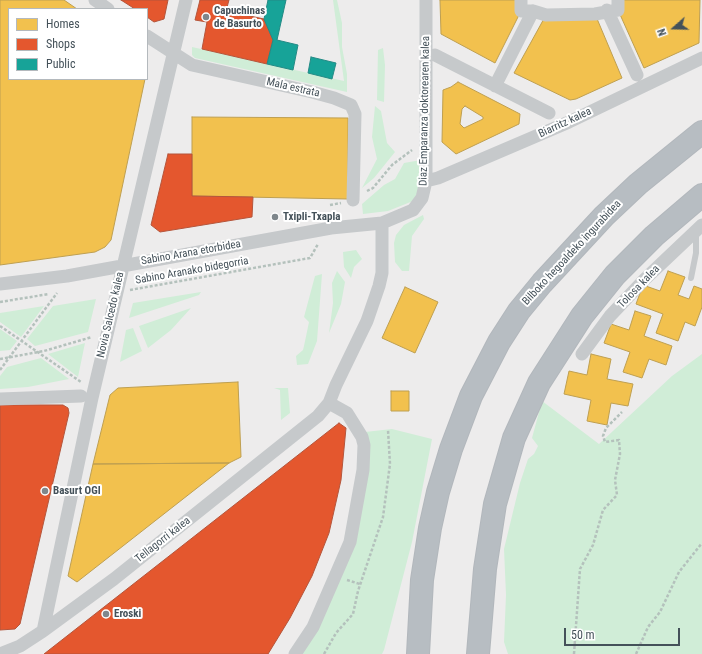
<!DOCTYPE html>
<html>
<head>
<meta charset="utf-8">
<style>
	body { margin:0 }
	#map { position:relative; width:702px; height:654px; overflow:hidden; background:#edecec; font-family:"Roboto Condensed",sans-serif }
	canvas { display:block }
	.legend { position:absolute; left:8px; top:8px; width:140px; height:72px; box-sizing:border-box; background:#fff; border:1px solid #b4b9bd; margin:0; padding:5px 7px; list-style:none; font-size:12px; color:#445159 }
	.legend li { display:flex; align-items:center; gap:8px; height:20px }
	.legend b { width:20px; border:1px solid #b4b9bd }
	.north { position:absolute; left:654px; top:8px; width:40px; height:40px; -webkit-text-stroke:3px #fff; paint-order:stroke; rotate:250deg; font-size:11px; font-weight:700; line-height:16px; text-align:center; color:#445159 }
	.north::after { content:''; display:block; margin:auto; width:14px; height:18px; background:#445159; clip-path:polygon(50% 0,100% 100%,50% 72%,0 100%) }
	.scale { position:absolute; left:564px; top:628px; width:116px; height:18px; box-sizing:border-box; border:2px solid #445159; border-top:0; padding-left:5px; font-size:12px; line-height:14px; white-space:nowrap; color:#445159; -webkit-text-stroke:3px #fff; paint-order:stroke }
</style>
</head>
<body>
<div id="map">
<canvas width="702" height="654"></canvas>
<ul class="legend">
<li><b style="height:11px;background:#f2c14e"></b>Homes</li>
<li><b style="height:11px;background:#e4572e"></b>Shops</li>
<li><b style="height:11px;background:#17a398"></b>Public</li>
</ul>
<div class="north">N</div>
<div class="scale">50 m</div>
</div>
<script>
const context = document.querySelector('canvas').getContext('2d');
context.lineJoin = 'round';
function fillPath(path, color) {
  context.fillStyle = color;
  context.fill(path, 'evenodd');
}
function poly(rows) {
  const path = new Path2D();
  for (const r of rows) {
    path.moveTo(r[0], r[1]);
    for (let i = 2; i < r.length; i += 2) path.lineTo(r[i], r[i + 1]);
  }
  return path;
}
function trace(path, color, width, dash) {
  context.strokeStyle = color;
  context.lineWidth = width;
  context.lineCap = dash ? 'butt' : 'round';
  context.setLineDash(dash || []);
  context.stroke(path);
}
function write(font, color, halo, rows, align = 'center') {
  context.font = font + ' "Roboto Condensed",sans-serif';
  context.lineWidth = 4;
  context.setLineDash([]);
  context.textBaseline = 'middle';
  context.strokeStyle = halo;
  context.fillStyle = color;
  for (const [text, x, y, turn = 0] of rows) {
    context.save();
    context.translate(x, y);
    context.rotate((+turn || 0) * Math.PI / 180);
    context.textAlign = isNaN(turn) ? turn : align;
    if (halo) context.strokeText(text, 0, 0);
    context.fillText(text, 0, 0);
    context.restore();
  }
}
fillPath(poly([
	[333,0,337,0,342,23,342,47,347,74,347,92,195,58,192,55,192,47,344,81],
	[383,48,385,65,384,102,377,100,378,50],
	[375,106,381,111,387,143,395,152,374,178,362,188,377,159,372,137],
	[421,160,421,187,413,201,388,211,363,214,362,204,384,185,395,179,404,163],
	[423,215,424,219,412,236,409,271,402,271,395,262,394,243,396,235,404,225],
	[356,250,362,259,354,267,351,278,344,267,343,252],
	[337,271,345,282,341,304,329,333,333,303,332,283],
	[322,274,317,341,308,364,297,365,296,356,303,350,304,346,309,322,304,317,315,276],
	[201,292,199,295,129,318,133,303],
	[96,299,88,332,35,346,27,339,53,306],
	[44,306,21,337,0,322,0,313],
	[191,308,171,330,148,348,139,326],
	[133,328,142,351,120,362,126,330],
	[0,329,17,341,10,350,0,351],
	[85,343,78,377,48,354],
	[702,354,702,654,508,654,504,642,506,595,504,549,520,483,528,459,534,454,538,446,532,438,542,401,599,444,672,376],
	[41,358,69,379,28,387,0,389,0,376,7,367],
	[274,388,288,388,290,413,281,420,280,390],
	[392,429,432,439,412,542,384,650,382,654,300,654,364,490,370,453,365,432]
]), '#d0edd7');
const homes = poly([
	[0,0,64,0,77,9,9,9,9,79,145,79,111,240,105,247,95,252,0,265,0,0],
	[440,0,521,0,521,11,495,63,441,34,440,0],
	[618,0,700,0,699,43,644,68,618,10,618,0],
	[595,14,622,78,576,99,570,100,514,73,546,15,595,14],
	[458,82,520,114,519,124,456,154,442,142,443,90,451,87,458,82],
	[465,106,483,117,483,119,464,128,460,124,462,109,465,106],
	[192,117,348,118,348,199,192,196,192,117],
	[668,271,685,277,678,295,689,299,694,286,702,289,702,307,695,326,685,322,678,341,656,333,663,314,636,304,643,285,660,291,668,271],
	[405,287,438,302,415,353,382,338,405,287],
	[635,311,651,316,644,336,672,346,666,365,649,359,642,378,623,372,630,352,604,343,611,324,629,330,635,311],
	[591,354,611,359,607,379,633,384,628,406,611,403,607,425,587,421,591,400,564,394,569,371,587,375,591,354],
	[238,382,241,457,229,463,93,464,110,395,118,388,238,382],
	[391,391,409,391,409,411,391,411,391,391],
	[229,463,77,582,68,576,93,464,229,463]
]);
fillPath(homes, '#f2c14e');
trace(homes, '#be9f51', 1);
const shops = poly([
	[121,0,168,0,164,19,154,22,147,17,147,9,135,9,121,0],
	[200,0,229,0,226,11,264,19,273,40,267,64,202,49,207,22,195,20,200,0],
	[168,154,192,154,192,196,253,197,252,217,160,232,151,225,168,154],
	[0,405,63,405,68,408,69,413,20,624,15,629,0,630,0,405],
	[339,423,346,428,341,480,329,533,312,576,290,618,268,654,44,654,339,423]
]);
fillPath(shops, '#e4572e');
trace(shops, '#b4553b', 1);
const public = poly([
	[268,0,286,0,277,40,298,45,293,70,267,64,273,40,264,19,268,0],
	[311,57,336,63,332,79,308,73,311,57]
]);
fillPath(public, '#17a398');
trace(public, '#248a85', 1);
const highway = poly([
	[418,654,422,580,430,528,438,492,451,449,471,396,499,342,519,311,542,283,604,216,638,184,702,132],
	[478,654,485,569,495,504,514,438,539,383,582,316,615,275,654,236,702,195]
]);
trace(highway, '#b2b7bc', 24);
trace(poly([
	[367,191,373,188,392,165,412,150],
	[330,205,341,203],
	[130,290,310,258,318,244],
	[0,302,49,294],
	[0,326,81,382],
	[0,359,44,351,92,337],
	[0,370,57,293],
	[347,580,360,584],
	[324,654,336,633,353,614,358,591,383,517,390,464,388,430],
	[574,654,580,569,593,545,603,510,617,495,615,480,620,454,619,440,605,442,603,436,606,428,622,412],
	[636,654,648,627,660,612,679,572,702,543]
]), '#b4c1bc', 2.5, [3, 2]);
trace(poly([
	[691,278,696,253,696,233]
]), '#c6c9cb', 6);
trace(poly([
	[95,0,108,9],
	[521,0,521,11,533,11,546,15,595,14,618,10,618,0],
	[607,10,637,75],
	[147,36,192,65,312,92,334,98,351,105,355,114,353,200],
	[435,55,549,113],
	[495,86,533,11],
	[426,181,438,178,569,122,702,58],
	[0,284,67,276,331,228,382,223,413,210,422,198,426,181,426,0],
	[582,354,610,316,645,279,702,225],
	[0,399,81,396],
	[43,631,92,398,186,0],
	[0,654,20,646,43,631,114,579,318,416,329,403,336,385,367,321,379,286,382,273,382,223],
	[295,654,313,627,350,542,363,470,364,445,362,437,347,413,329,403]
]), '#c6c9cb', 13);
trace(highway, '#b7bdc2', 22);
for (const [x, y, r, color] of [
	[206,17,4,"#7f878c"],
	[275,217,4,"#7f878c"],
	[45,491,4,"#7f878c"],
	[106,614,4,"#7f878c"]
]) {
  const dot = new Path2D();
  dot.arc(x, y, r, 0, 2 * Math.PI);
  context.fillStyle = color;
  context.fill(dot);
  trace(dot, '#fff', 1.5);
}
write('bold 11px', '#445159', '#fff', [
	["Capuchinas",214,11],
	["de Basurto",214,24],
	["Txipli-Txapla",283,217],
	["Basurt OGI",53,491],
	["Eroski",114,614]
], 'left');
write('11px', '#445159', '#fff', [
	["Mala estrata",293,88,13],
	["Diaz Emparanza doktorearen kalea",425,111,-89],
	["Biarritz kalea",565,123,-25],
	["Sabino Arana etorbidea",191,253,-10],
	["Bilboko hegoaldeko ingurabidea",572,253,-47],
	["Sabino Aranako bidegorria",192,271,-10],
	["Tolosa kalea",639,287,-46],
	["Novia Salcedo kalea",111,315,-77],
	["Tellagorri kalea",163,540,-38]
]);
</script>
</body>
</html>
